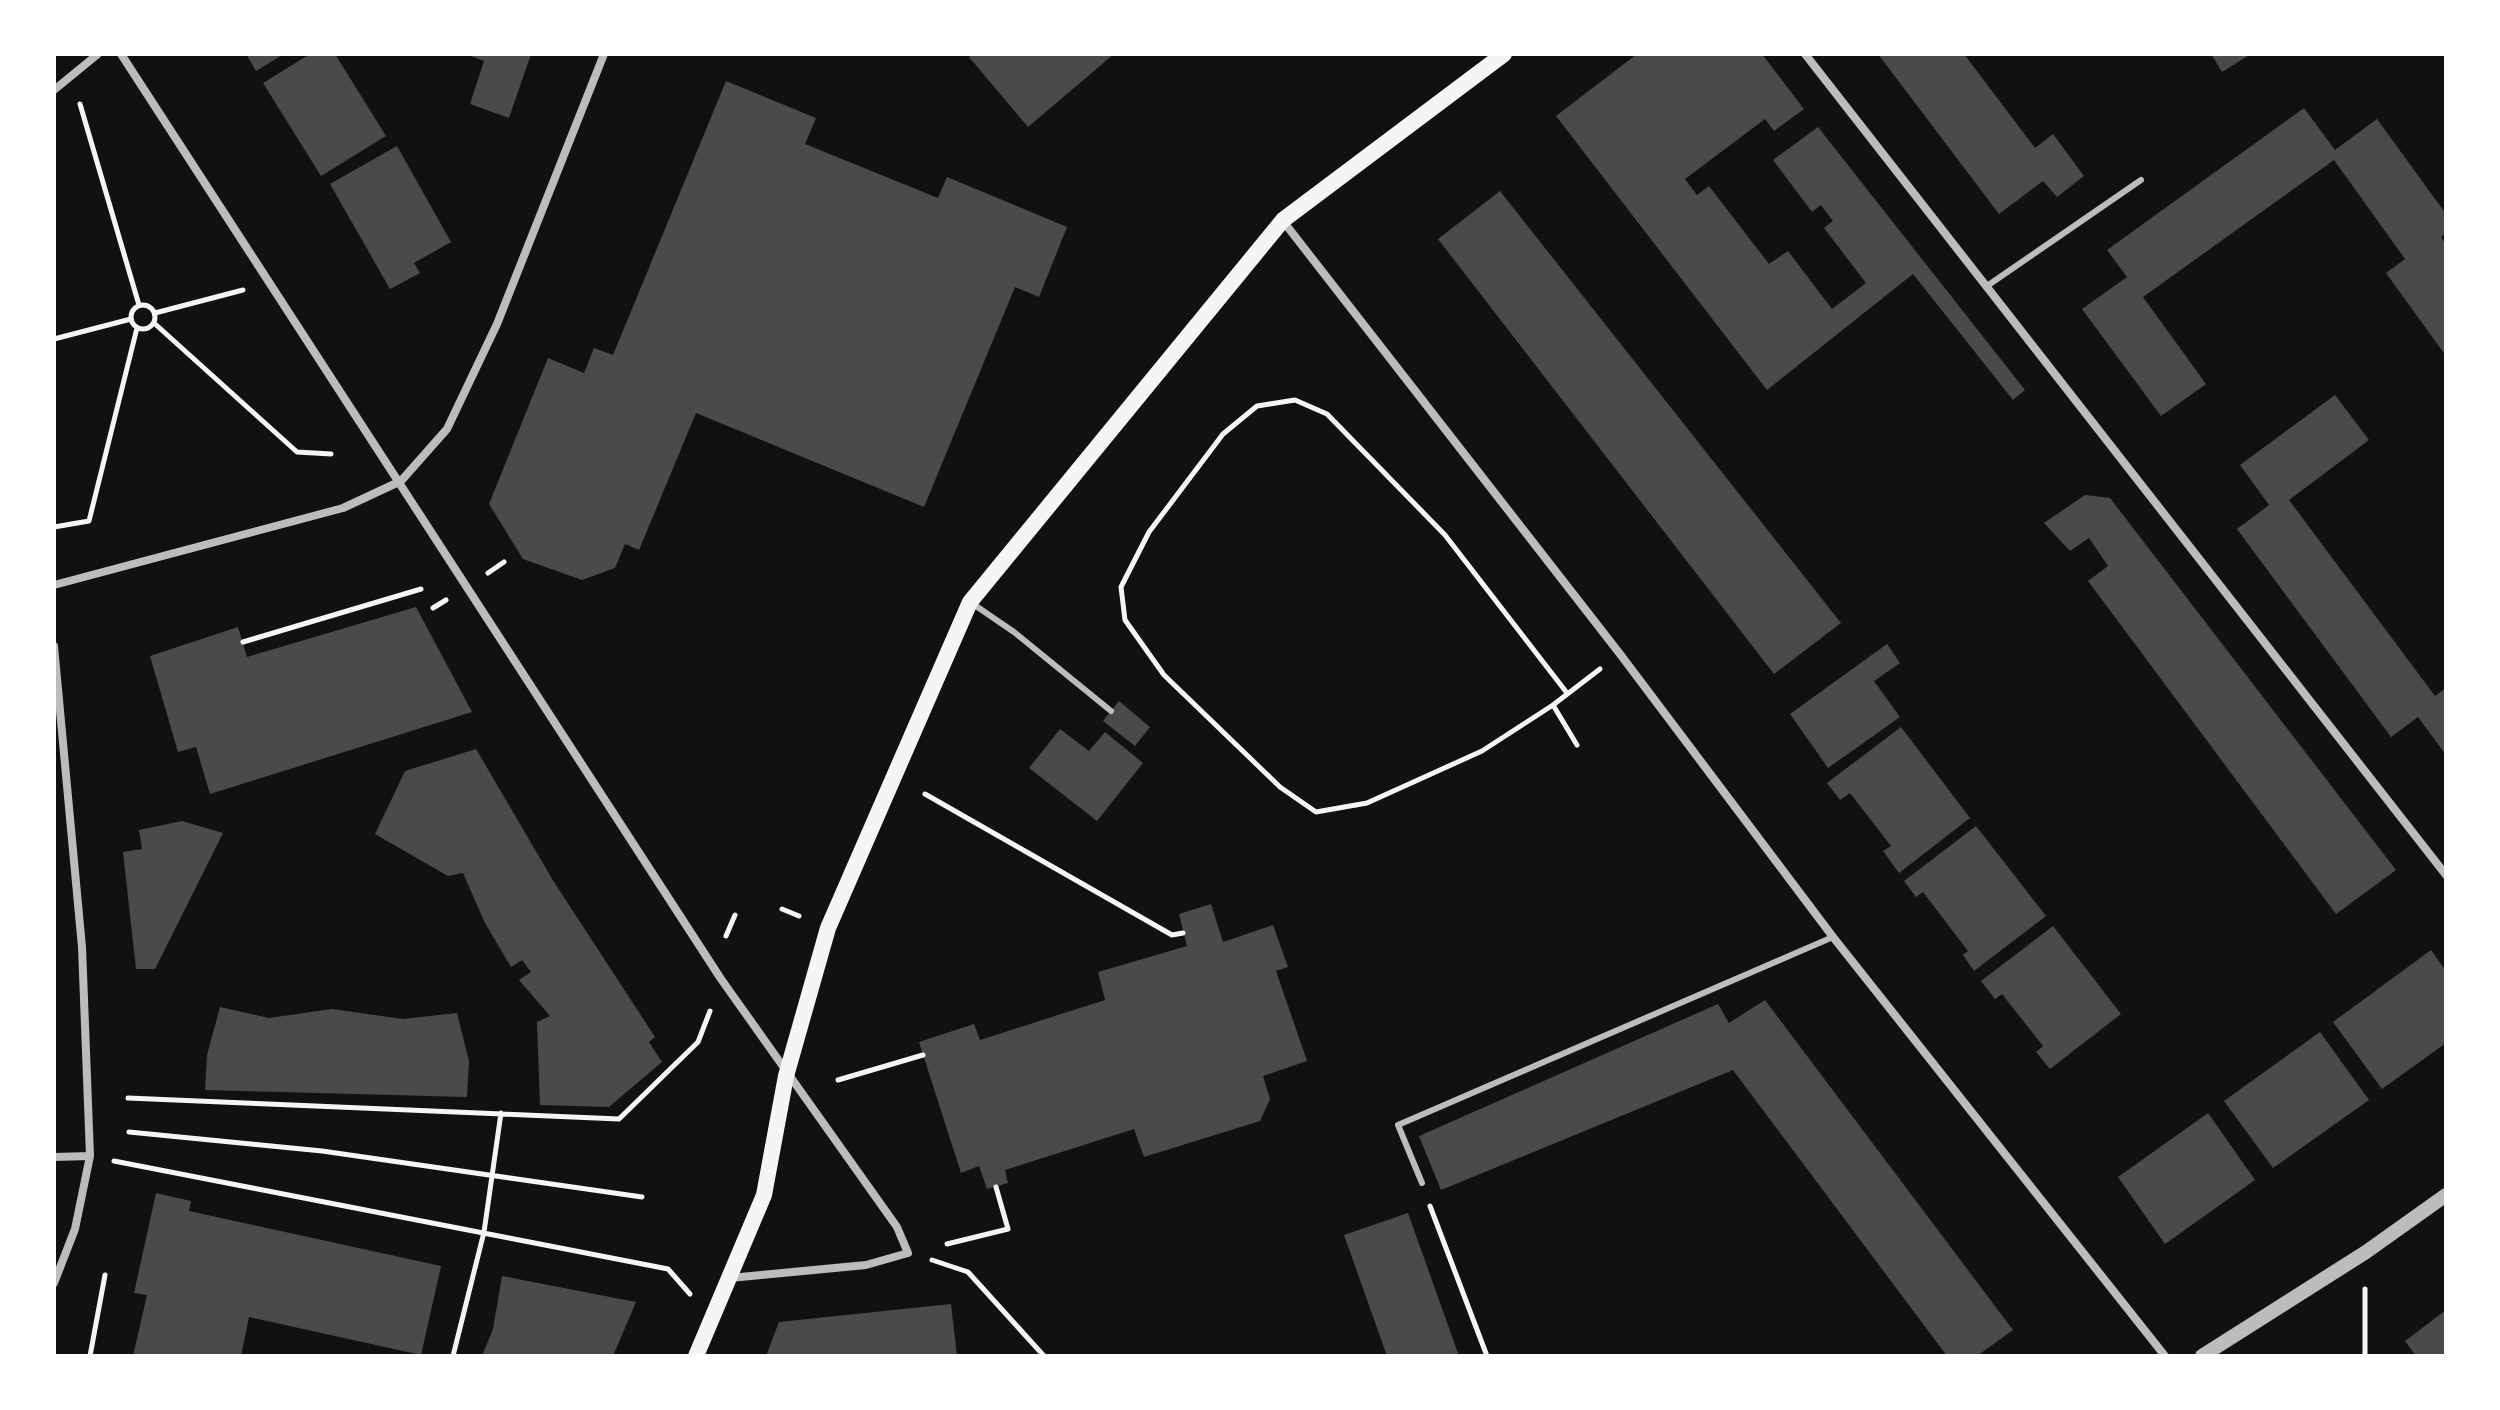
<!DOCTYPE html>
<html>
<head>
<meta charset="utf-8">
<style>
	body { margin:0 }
	#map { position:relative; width:2500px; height:1410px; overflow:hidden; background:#111; font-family:Barlow,sans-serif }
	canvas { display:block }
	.frame { position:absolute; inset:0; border:56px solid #fff; pointer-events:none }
</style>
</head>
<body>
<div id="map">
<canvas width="2500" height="1410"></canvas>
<div class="frame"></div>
</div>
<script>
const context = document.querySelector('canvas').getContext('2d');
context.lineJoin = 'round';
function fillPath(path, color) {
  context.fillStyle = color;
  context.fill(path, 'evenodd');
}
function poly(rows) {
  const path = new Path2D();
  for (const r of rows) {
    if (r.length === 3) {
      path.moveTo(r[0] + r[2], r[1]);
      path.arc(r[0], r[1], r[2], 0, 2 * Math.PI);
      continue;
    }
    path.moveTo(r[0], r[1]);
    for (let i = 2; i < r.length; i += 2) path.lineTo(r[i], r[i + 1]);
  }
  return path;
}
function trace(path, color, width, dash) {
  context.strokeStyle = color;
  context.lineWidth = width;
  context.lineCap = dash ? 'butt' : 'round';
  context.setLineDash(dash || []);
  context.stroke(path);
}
fillPath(poly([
	[246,54,284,54,256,71],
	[310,54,335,54,386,136,321,176,263,83],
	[465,54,531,54,509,118,470,104,484,61],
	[973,54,1114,54,1028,127,969,57],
	[1637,54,1762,54,1804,109,1774,131,1765,119,1685,179,1697,195,1709,186,1769,264,1788,251,1832,309,1866,283,1824,228,1833,221,1821,205,1812,212,1773,160,1818,127,2025,390,2013,400,1913,274,1767,390,1556,116],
	[1878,54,1964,54,2035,148,2053,134,2084,176,2057,197,2043,181,1999,214],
	[2211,54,2251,54,2222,72],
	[726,81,816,118,805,144,938,198,947,177,1067,227,1039,297,1015,287,924,507,696,413,639,550,625,544,615,568,582,580,523,559,489,504,548,358,584,373,594,348,613,355],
	[2304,108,2335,150,2377,119,2446,214,2446,233,2441,237,2446,245,2446,356,2386,273,2405,259,2334,160,2143,297,2206,384,2161,416,2082,309,2127,277,2107,250],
	[397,146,451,242,414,263,420,273,390,289,330,184],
	[1500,191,1841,623,1774,674,1438,239],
	[2335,395,2369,440,2289,500,2435,696,2446,688,2446,755,2418,717,2391,737,2237,529,2269,505,2240,465],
	[2085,495,2110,498,2396,870,2336,914,2088,581,2108,566,2089,538,2070,551,2044,523],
	[416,607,472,712,210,794,196,747,178,752,150,656,238,627,247,657],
	[1887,644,1900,663,1874,681,1900,717,1828,768,1790,714],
	[1119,701,1150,727,1135,746,1103,721],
	[1901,727,1970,818,1899,873,1883,851,1891,846,1850,793,1840,800,1827,783],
	[1060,729,1089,751,1105,732,1143,763,1097,821,1029,768],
	[476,749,554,882,655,1037,649,1042,662,1062,609,1107,540,1105,537,1022,550,1016,519,980,531,972,522,960,511,967,485,923,463,873,448,876,375,834,405,771],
	[182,821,223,833,155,969,136,969,123,852,142,849,139,830],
	[1976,826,2046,916,1974,971,1963,955,1968,951,1923,892,1916,897,1904,881],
	[1211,904,1223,942,1273,925,1288,967,1276,971,1307,1061,1263,1076,1270,1099,1260,1121,1144,1157,1134,1129,1005,1170,1008,1183,987,1189,979,1166,961,1173,919,1042,974,1024,980,1040,1105,1000,1098,972,1187,946,1179,914],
	[2053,926,2121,1014,2050,1069,2036,1052,2043,1046,2002,994,1995,999,1981,981],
	[2431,950,2446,971,2446,1043,2382,1089,2333,1022],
	[1765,1000,2013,1330,1977,1356,1947,1356,1733,1070,1441,1190,1419,1136,1718,1004,1729,1023],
	[220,1007,269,1018,332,1009,403,1019,457,1013,469,1061,467,1097,205,1090,207,1055],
	[2320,1032,2369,1100,2273,1168,2224,1101],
	[2208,1113,2255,1180,2165,1244,2118,1177],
	[156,1193,191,1201,189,1211,441,1266,421,1355,249,1317,241,1356,133,1356,147,1295,134,1293],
	[1408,1213,1459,1356,1387,1356,1344,1235],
	[502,1276,636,1302,613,1356,482,1356,493,1329],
	[951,1304,957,1356,766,1356,779,1322],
	[2446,1310,2446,1356,2416,1356,2405,1341]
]), '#4a4a4a');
trace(poly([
	[80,104,139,305],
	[143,317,12],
	[155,313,243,290],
	[154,323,297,452,331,454],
	[54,339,131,319],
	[54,527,89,521,137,328],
	[488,573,504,562],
	[433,608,446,600],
	[243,642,421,589],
	[1567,693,1445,535,1327,414,1295,400,1257,406,1223,434,1149,532,1121,587,1125,620,1164,675,1280,787,1316,812,1367,803,1482,751,1553,705,1600,669],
	[1553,705,1577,745],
	[925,794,1172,935,1183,933],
	[782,909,799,916],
	[726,936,735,915],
	[838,1080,923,1055],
	[128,1098,619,1119,698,1042,710,1011],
	[129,1132,322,1151,642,1197],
	[114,1161,668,1269,690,1294],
	[1430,1206,1487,1356],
	[947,1244,1008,1229,996,1187],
	[932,1260,968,1272,1044,1356],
	[90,1356,105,1275],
	[453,1356,484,1232,501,1113],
	[2365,1356,2365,1289]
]), '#f5f5f5', 5);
trace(poly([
	[1987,286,2141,180],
	[973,604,1014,632,1111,711],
	[1422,1183,1398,1125,1833,937]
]), '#bcbcbc', 6);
trace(poly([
	[121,54,721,979,897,1227,908,1253,866,1265,730,1278],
	[1805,54,2446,875],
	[54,90,98,54],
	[1283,221,1620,654,1833,937,2165,1356],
	[54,585,343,508,401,481,447,429,497,324,604,54],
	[54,646,82,947,90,1156,75,1229,54,1283],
	[54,1157,90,1156]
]), '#bcbcbc', 8);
trace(poly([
	[2202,1356,2366,1252,2446,1195]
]), '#bcbcbc', 14);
trace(poly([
	[696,1356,764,1195,786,1076,828,928,970,602,1283,220,1504,54]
]), '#f5f5f5', 16);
</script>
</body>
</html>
